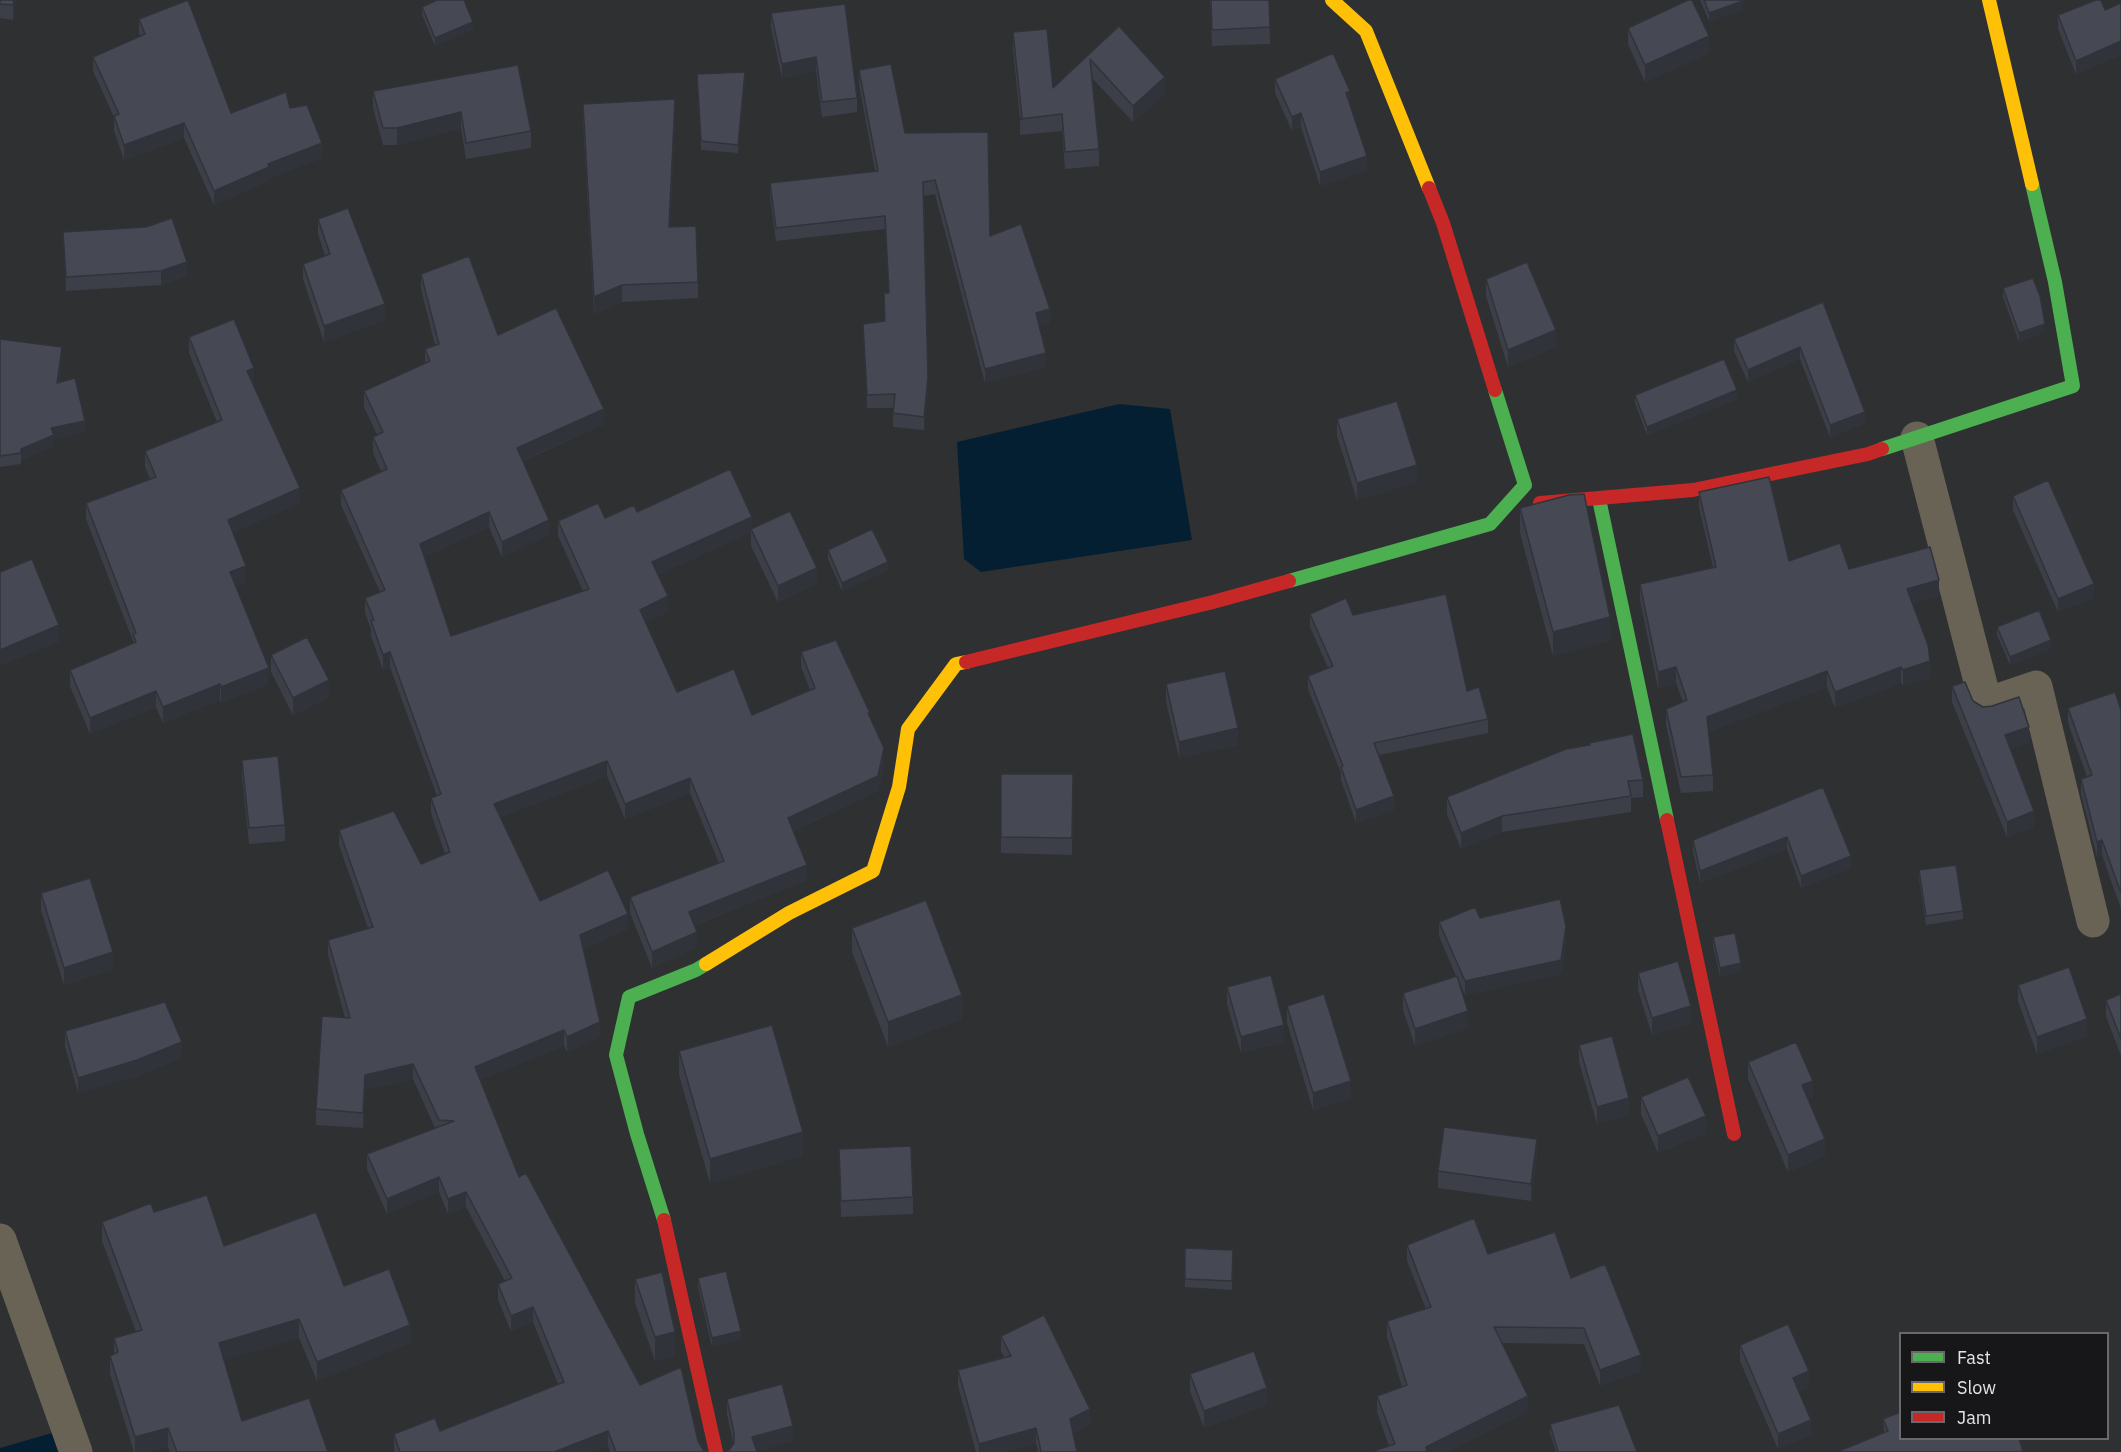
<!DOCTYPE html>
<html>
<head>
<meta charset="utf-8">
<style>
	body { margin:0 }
	#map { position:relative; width:2121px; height:1452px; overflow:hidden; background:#2f3032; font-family:"IBM Plex Sans",sans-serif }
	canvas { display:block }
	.legend { position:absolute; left:1899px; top:1332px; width:210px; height:108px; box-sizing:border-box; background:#171719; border:2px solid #69696c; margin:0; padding:8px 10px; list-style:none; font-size:18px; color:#e5e5e8 }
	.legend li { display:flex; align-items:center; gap:12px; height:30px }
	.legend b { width:30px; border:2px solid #69696c }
</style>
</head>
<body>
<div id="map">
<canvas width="2121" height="1452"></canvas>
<ul class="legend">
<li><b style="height:8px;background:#4caf50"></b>Fast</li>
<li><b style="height:8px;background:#ffc107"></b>Slow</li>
<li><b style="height:8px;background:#c62828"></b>Jam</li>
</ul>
</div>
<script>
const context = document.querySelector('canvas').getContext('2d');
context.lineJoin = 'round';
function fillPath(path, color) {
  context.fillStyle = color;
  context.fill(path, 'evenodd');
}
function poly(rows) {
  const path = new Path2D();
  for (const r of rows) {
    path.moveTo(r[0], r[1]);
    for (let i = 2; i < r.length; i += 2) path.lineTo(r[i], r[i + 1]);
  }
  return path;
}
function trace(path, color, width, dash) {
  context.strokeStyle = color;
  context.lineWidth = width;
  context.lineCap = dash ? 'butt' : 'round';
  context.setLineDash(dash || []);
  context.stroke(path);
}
fillPath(poly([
	[1119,404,1170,409,1192,540,981,572,964,559,957,442],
	[52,1433,58,1452,0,1452,0,1448]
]), '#051f32');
trace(poly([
	[1917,438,1986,704,2036,687,2093,921],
	[0,1240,76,1452]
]), '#686355', 33);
trace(poly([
	[1882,449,2073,386,2055,282,2032,184],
	[1599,499,1667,820],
	[1289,581,1490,524,1525,485,1495,390],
	[664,1220,637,1134,616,1055,629,997,696,970,706,964]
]), '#4caf50', 14);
trace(poly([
	[1332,0,1366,31,1429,188],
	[1989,0,2032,184],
	[706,964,789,913,873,871,899,787,908,729,956,664,966,662]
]), '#ffc107', 14);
trace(poly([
	[1429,188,1443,223,1495,390],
	[1540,503,1693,490,1868,454,1882,449],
	[966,662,1213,602,1289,581],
	[1667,820,1734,1134],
	[664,1220,716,1452]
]), '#c62828', 14);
fillPath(poly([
	[0,0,16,0,13,20,0,18],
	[1210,0,1269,0,1270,44,1212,46],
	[1700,0,1743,0,1743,10,1709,21],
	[2121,3,2121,55,2076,74,2058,29,2058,15,2105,10],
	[422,7,473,30,435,46,422,15],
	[771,13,857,98,857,112,822,117,816,71,782,78,771,28],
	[139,19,231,113,290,108,322,158,269,178,269,181,214,205,184,138,124,160,114,131,114,117,93,71,93,57,140,36,139,33],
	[1119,26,1165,94,1133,122,1092,78,1099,149,1099,166,1065,169,1062,131,1020,135,1020,119,1013,49,1013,32,1053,88],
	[1628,28,1709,53,1645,82,1628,44],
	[859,70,905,133,990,236,1050,323,1039,326,1046,367,985,383,935,194,924,196,928,391,924,430,893,427,893,408,867,408,863,324,884,322,884,293,889,293,885,229,776,241,770,197,770,183,875,171,859,84],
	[697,74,745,80,738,153,701,150],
	[1275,79,1350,105,1367,170,1320,186,1301,127,1292,131,1275,93],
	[373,91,531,131,531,148,466,159,461,128,397,145,383,145,373,108],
	[583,104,675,116,670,227,698,282,698,298,622,302,594,314,583,121],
	[318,219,385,320,324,342,303,279,303,264,325,256,318,234],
	[63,232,187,276,161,285,66,291],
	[421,274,498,335,604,424,523,461,549,535,502,557,489,527,424,557,451,636,583,591,558,536,558,521,605,518,637,512,752,529,817,584,778,602,751,546,751,532,658,575,668,612,645,622,677,692,752,715,810,690,801,667,801,652,870,718,884,763,878,791,793,831,807,880,695,925,697,947,652,968,630,913,630,897,719,863,690,793,625,819,607,776,500,817,540,901,628,929,584,949,600,1037,567,1052,564,1046,480,1080,519,1177,640,1385,698,1441,703,1450,706,1452,610,1452,608,1446,594,1452,395,1452,394,1449,394,1434,440,1431,558,1384,533,1322,511,1331,498,1300,498,1284,505,1281,466,1207,448,1214,439,1192,387,1214,367,1169,367,1154,435,1128,413,1079,365,1090,363,1128,316,1125,316,1109,345,1018,328,955,328,940,368,928,339,845,339,830,421,864,445,854,431,813,431,798,437,796,390,667,383,670,371,636,371,629,365,613,365,598,380,592,341,505,341,490,381,471,373,453,373,437,377,435,364,407,364,391,425,363,425,349,435,345,421,289],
	[1486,279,1556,347,1508,367,1486,296],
	[2003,288,2045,332,2019,342,2003,297],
	[1823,302,1865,423,1830,437,1800,359,1748,382,1734,351,1734,339],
	[189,337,254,384,253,384,300,503,233,533,246,582,236,586,269,684,221,703,220,700,163,723,156,707,90,734,70,686,70,670,133,643,133,641,86,519,86,503,150,479,145,467,145,451,217,422,189,353],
	[0,339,62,358,59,382,85,432,54,439,54,446,21,460,21,464,0,467],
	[1635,395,1737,399,1647,435,1635,403],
	[1337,419,1417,482,1357,500,1337,436],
	[1699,492,1789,561,1849,569,1939,596,1912,603,1930,677,1903,686,1901,683,1835,708,1827,687,1709,732,1713,775,1713,791,1681,793,1666,725,1666,709,1683,702,1676,683,1658,688,1640,600,1640,584,1713,567,1699,508],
	[2013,496,2094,598,2058,612,2013,510],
	[1520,508,1610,641,1553,656,1520,533],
	[828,550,888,570,842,591,828,559],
	[1310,614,1353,615,1467,691,1488,719,1488,733,1379,755,1394,810,1356,823,1341,780,1341,773,1308,689,1308,676,1328,668,1310,627],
	[1997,627,2051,649,2010,665,1997,635],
	[271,655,329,697,293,715,271,672],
	[1166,684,1238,745,1179,758,1166,701],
	[1952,686,2029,742,2010,749,2034,827,2007,837,1952,702],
	[2068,708,2121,710,2121,909,2102,855,2097,857,2081,794,2081,779,2087,777,2068,723],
	[242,760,285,825,285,841,249,844,242,776],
	[1001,774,1073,774,1072,855,1001,853],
	[1643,780,1643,797,1631,798,1631,812,1502,832,1461,849,1447,814,1447,797],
	[1823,787,1851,868,1801,888,1787,849,1700,883,1693,852,1693,840],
	[1919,870,1963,911,1963,919,1926,925,1919,879],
	[41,893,113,969,64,985,41,910],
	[1480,918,1566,940,1561,974,1465,995,1458,979,1468,1028,1415,1046,1403,1010,1403,993,1456,976,1439,936,1439,922],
	[852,928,962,1019,888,1047,852,952],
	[1713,937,1741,972,1720,976,1713,946],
	[1638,973,1691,1023,1652,1035,1638,990],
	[2018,985,2087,1036,2037,1054,2018,1001],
	[1227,987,1284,1042,1241,1053,1227,1004],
	[2121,994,2121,1056,2106,1016,2106,1000],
	[1287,1006,1351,1098,1313,1110,1287,1023],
	[65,1031,182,1058,137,1076,78,1093,65,1046],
	[1579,1045,1629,1115,1597,1124,1579,1062],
	[679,1051,803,1156,710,1183,679,1075],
	[1748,1062,1813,1097,1808,1099,1825,1156,1788,1172,1748,1079],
	[1641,1097,1706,1133,1658,1153,1641,1114],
	[839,1149,913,1197,913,1214,841,1217],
	[1537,1156,1531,1201,1438,1188,1438,1171],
	[154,1212,224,1246,344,1286,410,1343,317,1381,299,1338,224,1360,242,1421,328,1452,170,1452,168,1447,150,1452,134,1452,110,1374,110,1356,114,1354,114,1338,136,1332,102,1241,102,1222],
	[1407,1245,1488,1254,1571,1278,1641,1371,1600,1386,1584,1344,1502,1343,1528,1411,1447,1452,1371,1452,1389,1446,1377,1412,1377,1396,1402,1387,1387,1337,1387,1321,1426,1309,1407,1261],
	[1185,1248,1233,1250,1232,1290,1185,1287],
	[698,1278,741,1339,712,1347,698,1287],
	[635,1279,675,1356,655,1361,635,1303],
	[1001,1336,1090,1424,1073,1433,1077,1452,1038,1452,1036,1443,1006,1452,976,1452,958,1386,958,1370,1004,1357,1001,1351],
	[1740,1345,1809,1387,1799,1391,1811,1435,1778,1449,1740,1361],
	[1190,1374,1267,1405,1204,1428,1190,1391],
	[727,1399,793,1441,756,1451,729,1450,733,1443,727,1414],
	[1883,1419,1900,1438,1884,1432],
	[1550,1424,1637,1452,1556,1452,1550,1433]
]), '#3c3f48');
fillPath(poly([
	[14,0,16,0,13,20,13,5],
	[1743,1,1743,10,1709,21,1709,13],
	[473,22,473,30,435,46,435,38],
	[1709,36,1709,53,1645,82,1645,65],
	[2121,41,2121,55,2076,74,2076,61],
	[816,57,816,71,782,78,782,64],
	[745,72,745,80,738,153,738,145],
	[1165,77,1165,94,1133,122,1133,106],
	[1350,91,1350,105,1346,93],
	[675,99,675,116,669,244,669,227],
	[461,112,461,128,397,145,397,128],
	[1301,113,1301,127,1292,131,1292,117],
	[184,123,184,138,124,160,124,145],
	[322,143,322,158,269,178,269,181,214,205,214,191,268,164],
	[1367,156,1367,170,1320,186,1320,172],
	[187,262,187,276,161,285,161,271],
	[622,285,622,302,594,314,594,297],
	[385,304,385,320,324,342,324,326],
	[1050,309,1050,323,1036,327,1036,313],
	[2045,324,2045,332,2019,342,2019,333],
	[1556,330,1556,347,1508,367,1508,350],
	[62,347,62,358,57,394,57,383],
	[1800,347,1800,359,1748,382,1748,370],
	[1046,353,1046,367,985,383,985,369],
	[254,368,254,384,247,387,247,371],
	[928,377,928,391,924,430,924,417],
	[1737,390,1737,399,1647,435,1647,427],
	[604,409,604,424,517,463,517,448],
	[1865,412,1865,423,1830,437,1830,425],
	[85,421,85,432,54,439,54,446,21,460,21,449,51,428],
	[1417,465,1417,482,1357,500,1357,483],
	[300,488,300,503,228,536,228,520],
	[489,512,489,527,420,559,420,544],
	[752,517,752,531,751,529,751,532,652,578,652,562],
	[549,520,549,535,502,557,502,542],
	[888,562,888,570,842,591,842,583],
	[246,566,246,582,230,588,230,572],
	[817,568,817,584,778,602,778,586],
	[1939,580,1939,596,1907,605,1907,589],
	[2094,584,2094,598,2058,612,2058,599],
	[668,596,668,612,640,625,640,610],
	[1610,617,1610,641,1553,656,1553,632],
	[59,625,59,642,0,666,0,650],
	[2051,640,2051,649,2010,665,2010,657],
	[390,652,390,667,383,670,383,655],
	[1930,661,1930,677,1903,686,1903,670],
	[1676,667,1676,683,1658,688,1658,672],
	[1901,667,1901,683,1835,708,1835,692],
	[269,668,269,684,221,703,221,687],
	[1827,671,1827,687,1707,733,1707,717],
	[329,680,329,697,293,715,293,698],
	[220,684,220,700,163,723,163,707],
	[156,691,156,707,90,734,90,718],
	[2029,727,2029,742,2005,751,2005,735],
	[1238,728,1238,745,1179,758,1179,742],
	[884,748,884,763,878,791,788,833,788,818],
	[607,761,607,776,494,819,494,804],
	[690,778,690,793,625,819,625,804],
	[1394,796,1394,810,1356,823,1356,810],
	[2034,811,2034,827,2007,837,2007,822],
	[1502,816,1502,832,1461,849,1461,833],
	[1787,837,1787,849,1700,883,1700,871],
	[2102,840,2102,855,2097,857,2097,842],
	[1851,856,1851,868,1801,888,1801,876],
	[807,865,807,880,689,927,689,912],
	[628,914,628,929,580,951,580,935],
	[1566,926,1566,940,1561,974,1465,995,1465,981],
	[697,932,697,947,652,968,652,952],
	[113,952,113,969,64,985,64,968],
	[1741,963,1741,972,1720,976,1720,968],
	[962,995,962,1019,888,1047,888,1022],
	[1691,1006,1691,1023,1652,1035,1652,1018],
	[1468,1011,1468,1028,1415,1046,1415,1029],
	[2087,1019,2087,1036,2037,1054,2037,1037],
	[600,1022,600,1037,567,1052,567,1037],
	[1284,1025,1284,1042,1241,1053,1241,1037],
	[564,1030,564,1046,475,1082,475,1067],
	[182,1042,182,1058,137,1076,78,1093,78,1078],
	[413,1064,413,1079,365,1090,363,1128,365,1075],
	[1351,1081,1351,1098,1313,1110,1313,1093],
	[1813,1081,1813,1097,1802,1102,1802,1085],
	[1629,1098,1629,1115,1597,1124,1597,1107],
	[1706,1116,1706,1133,1658,1153,1658,1136],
	[803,1132,803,1156,710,1183,710,1159],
	[1537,1139,1537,1156,1531,1201,1531,1184],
	[1825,1139,1825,1156,1788,1172,1788,1155],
	[439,1177,439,1192,387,1214,387,1199],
	[466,1192,466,1207,448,1214,448,1199],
	[533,1307,533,1322,511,1331,511,1316],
	[299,1319,299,1338,219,1362,219,1343],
	[410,1325,410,1343,317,1381,317,1362],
	[741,1331,741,1339,712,1347,712,1338],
	[675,1332,675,1356,655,1361,655,1337],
	[1641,1355,1641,1371,1600,1386,1600,1370],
	[1809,1371,1809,1387,1793,1393,1793,1378],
	[1267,1388,1267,1405,1204,1428,1204,1411],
	[1528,1396,1528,1411,1447,1452,1426,1452,1426,1447],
	[1090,1409,1090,1424,1070,1434,1070,1419],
	[1811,1420,1811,1435,1778,1449,1778,1434],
	[793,1426,793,1441,752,1452,752,1437],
	[168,1428,168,1447,150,1452,135,1452,135,1437],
	[1036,1428,1036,1443,1006,1452,979,1452,979,1444],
	[608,1431,608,1446,594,1452,554,1452]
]), '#31333b');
const building = poly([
	[0,0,14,0,13,5,0,4,0,0],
	[188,0,231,113,286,92,290,108,307,105,322,143,268,164,269,167,214,191,184,123,124,145,114,116,119,114,93,57,145,34,139,19,188,0],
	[437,0,464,0,473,22,435,38,422,7,437,0],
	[1211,0,1269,0,1270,27,1212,30,1211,0],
	[1688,0,1692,0,1709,36,1645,65,1628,28,1688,0],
	[1704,0,1743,0,1743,1,1709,13,1704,0],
	[2096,0,2101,0,2105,10,2121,3,2121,41,2076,61,2058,15,2096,0],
	[845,4,857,98,822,102,816,57,782,64,771,13,845,4],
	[1119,26,1165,77,1133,106,1090,59,1099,149,1065,152,1062,114,1020,119,1022,117,1013,32,1047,29,1053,88,1119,26],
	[1333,53,1350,91,1346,93,1367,156,1320,172,1301,113,1292,117,1275,79,1333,53],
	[891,64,905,133,988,132,990,236,1021,224,1050,309,1036,313,1046,353,985,369,935,180,923,182,928,377,924,417,893,413,895,394,867,395,863,324,885,321,884,293,889,293,885,216,776,228,770,183,878,171,859,70,891,64],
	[518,65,531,131,466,143,461,112,397,128,383,128,373,91,518,65],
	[745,72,738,145,701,141,697,74,745,72],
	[675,99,669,227,696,226,698,282,622,285,594,297,583,104,675,99],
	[348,208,385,304,324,326,303,264,330,254,318,219,348,208],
	[172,218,187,262,161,271,66,277,63,232,146,227,172,218],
	[469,256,498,335,556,308,604,409,517,448,549,520,502,542,489,512,420,544,451,636,589,589,558,521,598,503,605,518,634,505,637,512,730,469,752,517,652,562,668,596,640,610,677,692,734,669,752,715,815,688,801,652,836,640,870,713,868,713,884,748,878,776,788,818,807,865,689,912,697,932,652,952,630,897,724,861,690,778,625,804,607,761,494,804,540,901,608,870,628,914,580,935,600,1022,567,1037,564,1030,475,1067,519,1177,526,1173,640,1385,681,1367,698,1441,703,1450,706,1452,616,1452,608,1431,554,1452,400,1452,394,1434,435,1418,440,1431,564,1382,533,1307,511,1316,498,1284,512,1278,466,1192,448,1199,439,1177,387,1199,367,1154,454,1121,439,1120,413,1064,365,1075,363,1113,316,1109,322,1016,350,1018,328,940,373,927,339,830,394,811,421,864,450,852,431,798,441,794,390,652,383,655,371,621,374,620,365,598,385,590,341,490,387,469,373,437,383,432,364,391,430,361,425,349,439,344,421,274,469,256],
	[1527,262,1556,330,1508,350,1486,279,1527,262],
	[2033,278,2040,296,2045,324,2019,333,2003,288,2033,278],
	[1823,302,1865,412,1830,425,1800,347,1748,370,1734,339,1823,302],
	[234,319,254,368,247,371,300,488,228,520,246,566,230,572,269,668,221,687,220,684,163,707,156,691,90,718,70,670,136,642,133,634,136,633,86,503,156,477,145,451,222,420,189,337,234,319],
	[0,339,62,347,57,383,75,378,85,421,51,428,54,435,21,449,21,453,0,456,0,339],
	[1724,359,1737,390,1647,427,1635,395,1724,359],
	[1397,401,1417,465,1357,483,1337,419,1397,401],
	[1769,477,1789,561,1840,543,1849,569,1930,547,1939,580,1907,589,1928,645,1930,661,1903,670,1901,667,1835,692,1827,671,1707,717,1713,775,1681,777,1666,709,1687,700,1676,667,1658,672,1640,584,1716,567,1699,492,1769,477],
	[2048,480,2094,584,2058,599,2013,496,2048,480],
	[1584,494,1610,617,1553,632,1520,508,1569,495,1584,494],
	[790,511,817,568,778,586,751,529,790,511],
	[872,529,888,562,842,583,828,550,872,529],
	[32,559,59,625,0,650,0,572,32,559],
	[1446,594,1467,691,1479,687,1488,719,1374,743,1394,796,1356,810,1341,767,1343,766,1308,676,1333,666,1310,614,1346,598,1353,615,1446,594],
	[2039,610,2051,640,2010,657,1997,627,2039,610],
	[307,637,329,680,293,698,271,655,307,637],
	[1225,671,1238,728,1179,742,1166,684,1225,671],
	[1965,682,1973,701,1983,707,1992,706,2019,697,2029,727,2005,735,2034,811,2007,822,1952,686,1965,682],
	[2115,692,2121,710,2121,893,2102,840,2097,842,2081,779,2092,775,2068,708,2115,692],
	[1633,734,1643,780,1628,781,1631,796,1502,816,1461,833,1447,797,1566,749,1590,745,1589,743,1633,734],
	[278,756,285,825,249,828,242,760,278,756],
	[1001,774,1073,774,1072,838,1001,837,1001,774],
	[1823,787,1851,856,1801,876,1787,837,1700,871,1693,840,1823,787],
	[1956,865,1963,911,1926,916,1919,870,1956,865],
	[90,878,113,952,64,968,41,893,90,878],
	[1560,899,1566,926,1561,960,1465,981,1439,922,1475,907,1480,918,1560,899],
	[926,900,962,995,888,1022,852,928,926,900],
	[1735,933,1741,963,1720,968,1713,937,1735,933],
	[1678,961,1691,1006,1652,1018,1638,973,1678,961],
	[2069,967,2087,1019,2037,1037,2018,985,2069,967],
	[1271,975,1284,1025,1241,1037,1227,987,1271,975],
	[1457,976,1468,1011,1415,1029,1403,993,1457,976],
	[1324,994,1351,1081,1313,1093,1287,1006,1324,994],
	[2121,994,2121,1039,2106,1000,2121,994],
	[165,1002,182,1042,137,1060,78,1078,65,1031,165,1002],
	[772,1025,803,1132,710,1159,679,1051,772,1025],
	[1612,1036,1629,1098,1597,1107,1579,1045,1612,1036],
	[1796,1042,1813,1081,1802,1085,1825,1139,1788,1155,1748,1062,1796,1042],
	[1688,1077,1706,1116,1658,1136,1641,1097,1688,1077],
	[1444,1127,1537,1139,1531,1184,1438,1171,1444,1127],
	[911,1146,913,1197,841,1201,839,1149,911,1146],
	[207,1195,224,1246,316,1212,344,1286,389,1269,410,1325,317,1362,299,1319,219,1343,242,1421,309,1398,328,1452,177,1452,168,1428,135,1437,110,1356,118,1352,114,1338,142,1330,102,1222,151,1203,154,1212,207,1195],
	[1474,1218,1488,1254,1555,1232,1571,1278,1605,1264,1641,1355,1600,1370,1584,1328,1494,1327,1528,1396,1426,1447,1427,1452,1371,1452,1395,1444,1377,1396,1407,1385,1387,1321,1431,1307,1407,1245,1474,1218],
	[1185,1248,1233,1250,1232,1281,1185,1279,1185,1248],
	[726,1271,741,1331,712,1338,698,1278,726,1271],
	[662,1272,675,1332,655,1337,635,1279,662,1272],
	[1044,1315,1090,1409,1070,1419,1077,1452,1041,1452,1036,1428,979,1444,958,1370,1011,1356,1001,1336,1044,1315],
	[1788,1324,1809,1371,1793,1378,1811,1420,1778,1434,1740,1345,1788,1324],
	[1254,1351,1267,1388,1204,1411,1190,1374,1254,1351],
	[782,1384,793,1426,752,1437,757,1452,726,1452,729,1450,734,1443,734,1433,727,1399,782,1384],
	[1619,1405,1637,1452,1558,1452,1550,1424,1619,1405],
	[1900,1412,1900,1438,2019,1438,2023,1452,1837,1452,1888,1431,1883,1419,1900,1412]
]);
fillPath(building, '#464954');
trace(building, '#31333b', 1.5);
</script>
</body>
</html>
